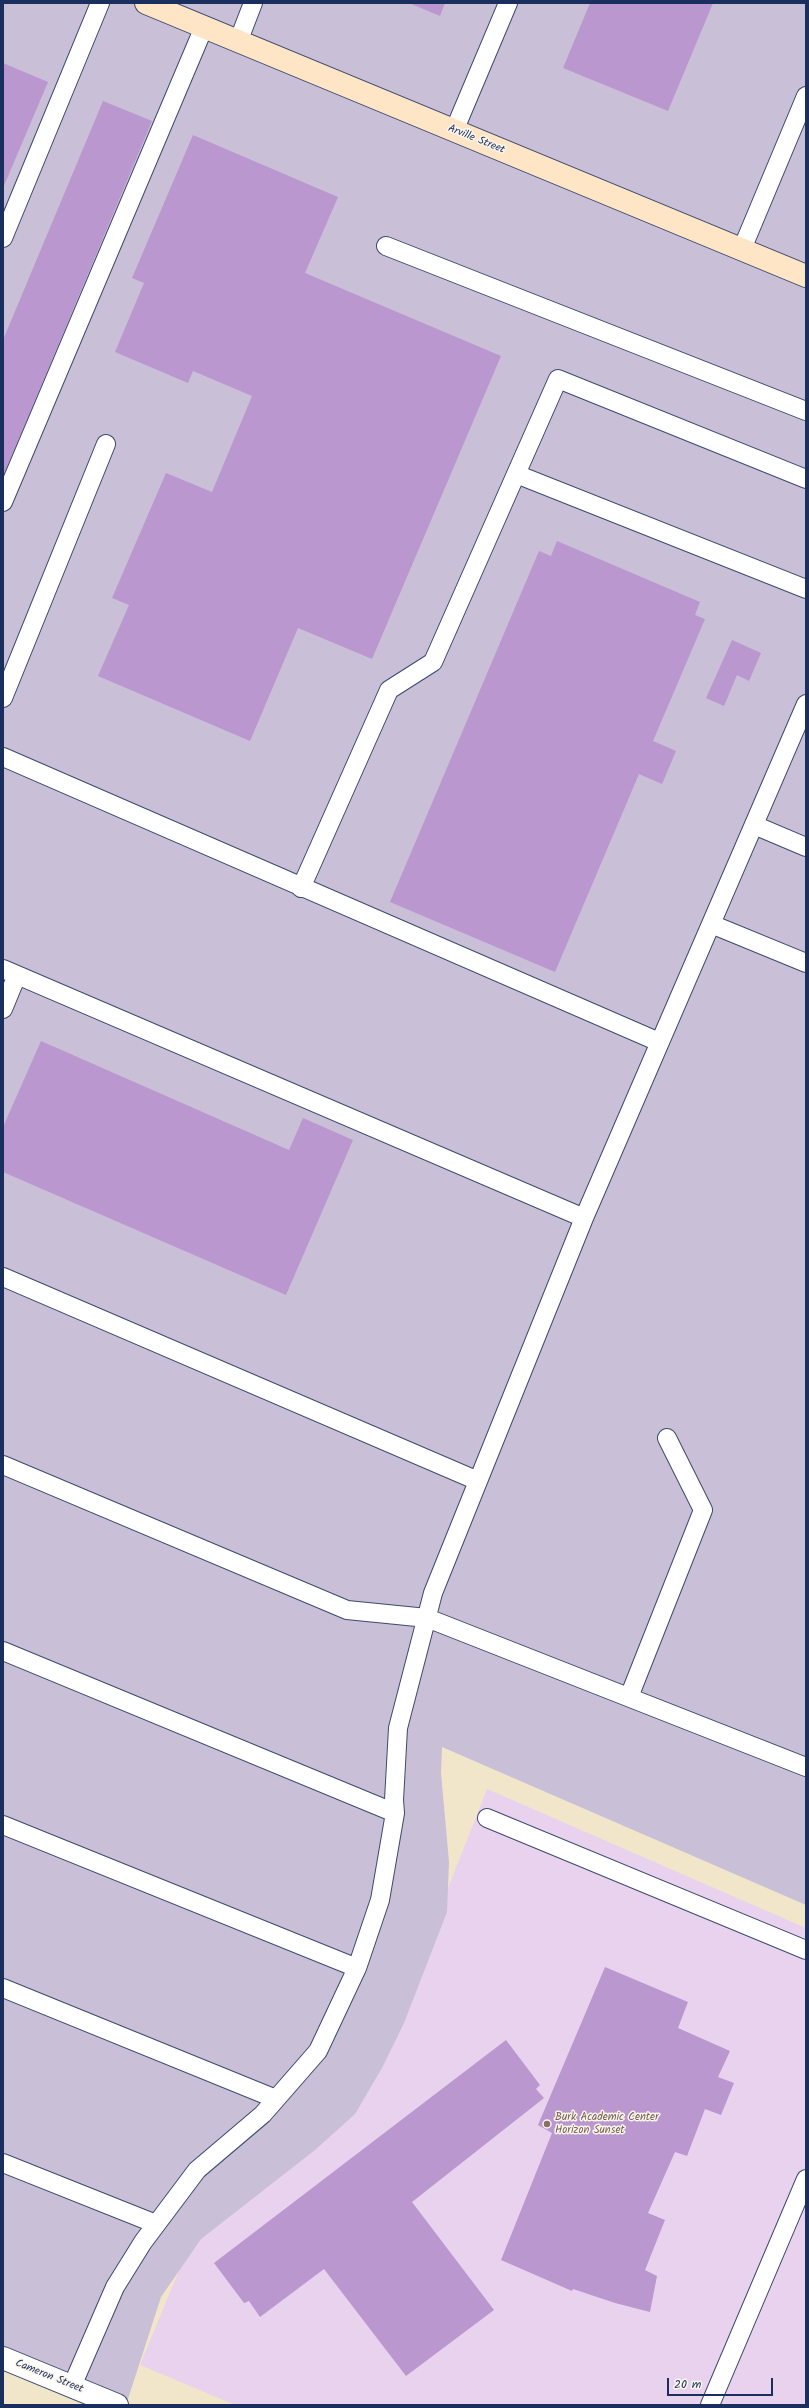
<!DOCTYPE html>
<html>
<head>
<meta charset="utf-8">
<style>
	body { margin:0 }
	#map { position:relative; width:809px; height:2408px; overflow:hidden; background:#f1e6ca; font-family:Kalam,sans-serif }
	canvas { display:block }
	.frame { position:absolute; inset:0; border:4px solid #1b2f5e; pointer-events:none }
	.scale { position:absolute; left:667px; top:2378px; width:106px; height:18px; box-sizing:border-box; border:2px solid #1b2f5e; border-top:0; padding-left:5px; font-size:12px; line-height:14px; white-space:nowrap; color:#1b2f5e; -webkit-text-stroke:3px #fbf7ec; paint-order:stroke }
</style>
</head>
<body>
<div id="map">
<canvas width="809" height="2408"></canvas>
<div class="frame"></div>
<div class="scale">20 m</div>
</div>
<script>
const context = document.querySelector('canvas').getContext('2d');
context.lineJoin = 'round';
function fillPath(path, color) {
  context.fillStyle = color;
  context.fill(path, 'evenodd');
}
function poly(rows) {
  const path = new Path2D();
  for (const r of rows) {
    path.moveTo(r[0], r[1]);
    for (let i = 2; i < r.length; i += 2) path.lineTo(r[i], r[i + 1]);
  }
  return path;
}
function trace(path, color, width, dash) {
  context.strokeStyle = color;
  context.lineWidth = width;
  context.lineCap = dash ? 'butt' : 'round';
  context.setLineDash(dash || []);
  context.stroke(path);
}
function write(font, color, halo, rows, align = 'center') {
  context.font = font + ' Kalam,sans-serif';
  context.lineWidth = 3;
  context.setLineDash([]);
  context.textBaseline = 'middle';
  context.strokeStyle = halo;
  context.fillStyle = color;
  for (const [text, x, y, turn = 0] of rows) {
    context.save();
    context.translate(x, y);
    context.rotate((+turn || 0) * Math.PI / 180);
    context.textAlign = isNaN(turn) ? turn : align;
    if (halo) context.strokeText(text, 0, 0);
    context.fillText(text, 0, 0);
    context.restore();
  }
}
fillPath(poly([
	[487,1789,806,1928,806,2405,235,2405,140,2365,213,2188,430,1934]
]), '#e8d2ee');
fillPath(poly([
	[3,3,806,3,806,1905,442,1747,441,1773,449,1862,447,1912,404,2023,383,2066,355,2114,315,2150,201,2239,161,2297,126,2405,3,2358]
]), '#c9bfd7');
fillPath(poly([
	[409,3,445,3,440,16],
	[590,3,713,3,668,111,563,68],
	[3,63,48,82,3,188],
	[103,101,152,121,3,477,3,340],
	[193,135,338,197,305,273,501,356,372,659,298,628,250,741,98,676,129,605,112,598,166,473,212,492,252,396,193,371,188,383,115,352,144,283,132,278],
	[557,541,700,602,695,615,705,619,653,741,676,751,662,784,639,774,555,972,390,902,539,551,551,556],
	[732,640,761,653,749,681,737,675,724,706,706,698],
	[41,1041,289,1150,303,1118,353,1140,286,1295,3,1172,3,1127],
	[605,1967,688,2002,678,2028,730,2051,718,2077,734,2083,721,2115,705,2109,687,2156,675,2152,648,2213,665,2220,645,2270,657,2276,650,2312,615,2303,573,2289,572,2291,501,2260,552,2133,538,2125],
	[506,2040,540,2085,536,2089,544,2098,412,2202,494,2310,406,2376,324,2269,260,2317,249,2301,244,2303,214,2263]
]), '#bb97cf');
const service = poly([
	[238,42,253,3],
	[454,131,508,3],
	[3,238,100,3],
	[386,246,806,411],
	[742,249,806,96],
	[516,474,806,589],
	[3,502,204,27],
	[3,698,106,444],
	[3,757,659,1042],
	[754,825,806,847],
	[301,888,389,690,433,662,558,379,806,479],
	[711,924,806,963],
	[3,969,584,1218],
	[3,1009,17,975],
	[3,1277,478,1481],
	[3,1465,347,1610,427,1618,806,1767],
	[3,1651,395,1813],
	[629,1697,703,1510,667,1438],
	[487,1818,806,1950],
	[3,1825,357,1968],
	[3,1988,276,2099],
	[3,2163,156,2224],
	[72,2386,115,2287,143,2242,197,2170,263,2114,318,2051,357,1968,380,1900,395,1813,394,1800,398,1728,433,1593,584,1218,806,704],
	[710,2405,806,2179]
]);
const tertiary = poly([
	[3,2358,117,2405]
]);
const secondary = poly([
	[146,3,806,276]
]);
trace(service, '#3b4a6e', 20);
trace(tertiary, '#3b4a6e', 24);
trace(secondary, '#3b4a6e', 24);
trace(service, '#fff', 18);
trace(tertiary, '#fff', 22);
trace(secondary, '#fde5c5', 22);
for (const [x, y, r, color] of [
	[547,2124,4,"#8d6e63"]
]) {
  const dot = new Path2D();
  dot.arc(x, y, r, 0, 2 * Math.PI);
  context.fillStyle = color;
  context.fill(dot);
  trace(dot, '#fbf7ec', 1.5);
}
write('11px', '#1b2f5e', '#fbf7ec', [
	["Arville Street",476,140,22],
	["Cameron Street",49,2377,22]
]);
write('11px', '#785e54', '#fbf7ec', [
	["Burk Academic Center",555,2118],
	["Horizon Sunset",555,2131]
], 'left');
</script>
</body>
</html>
